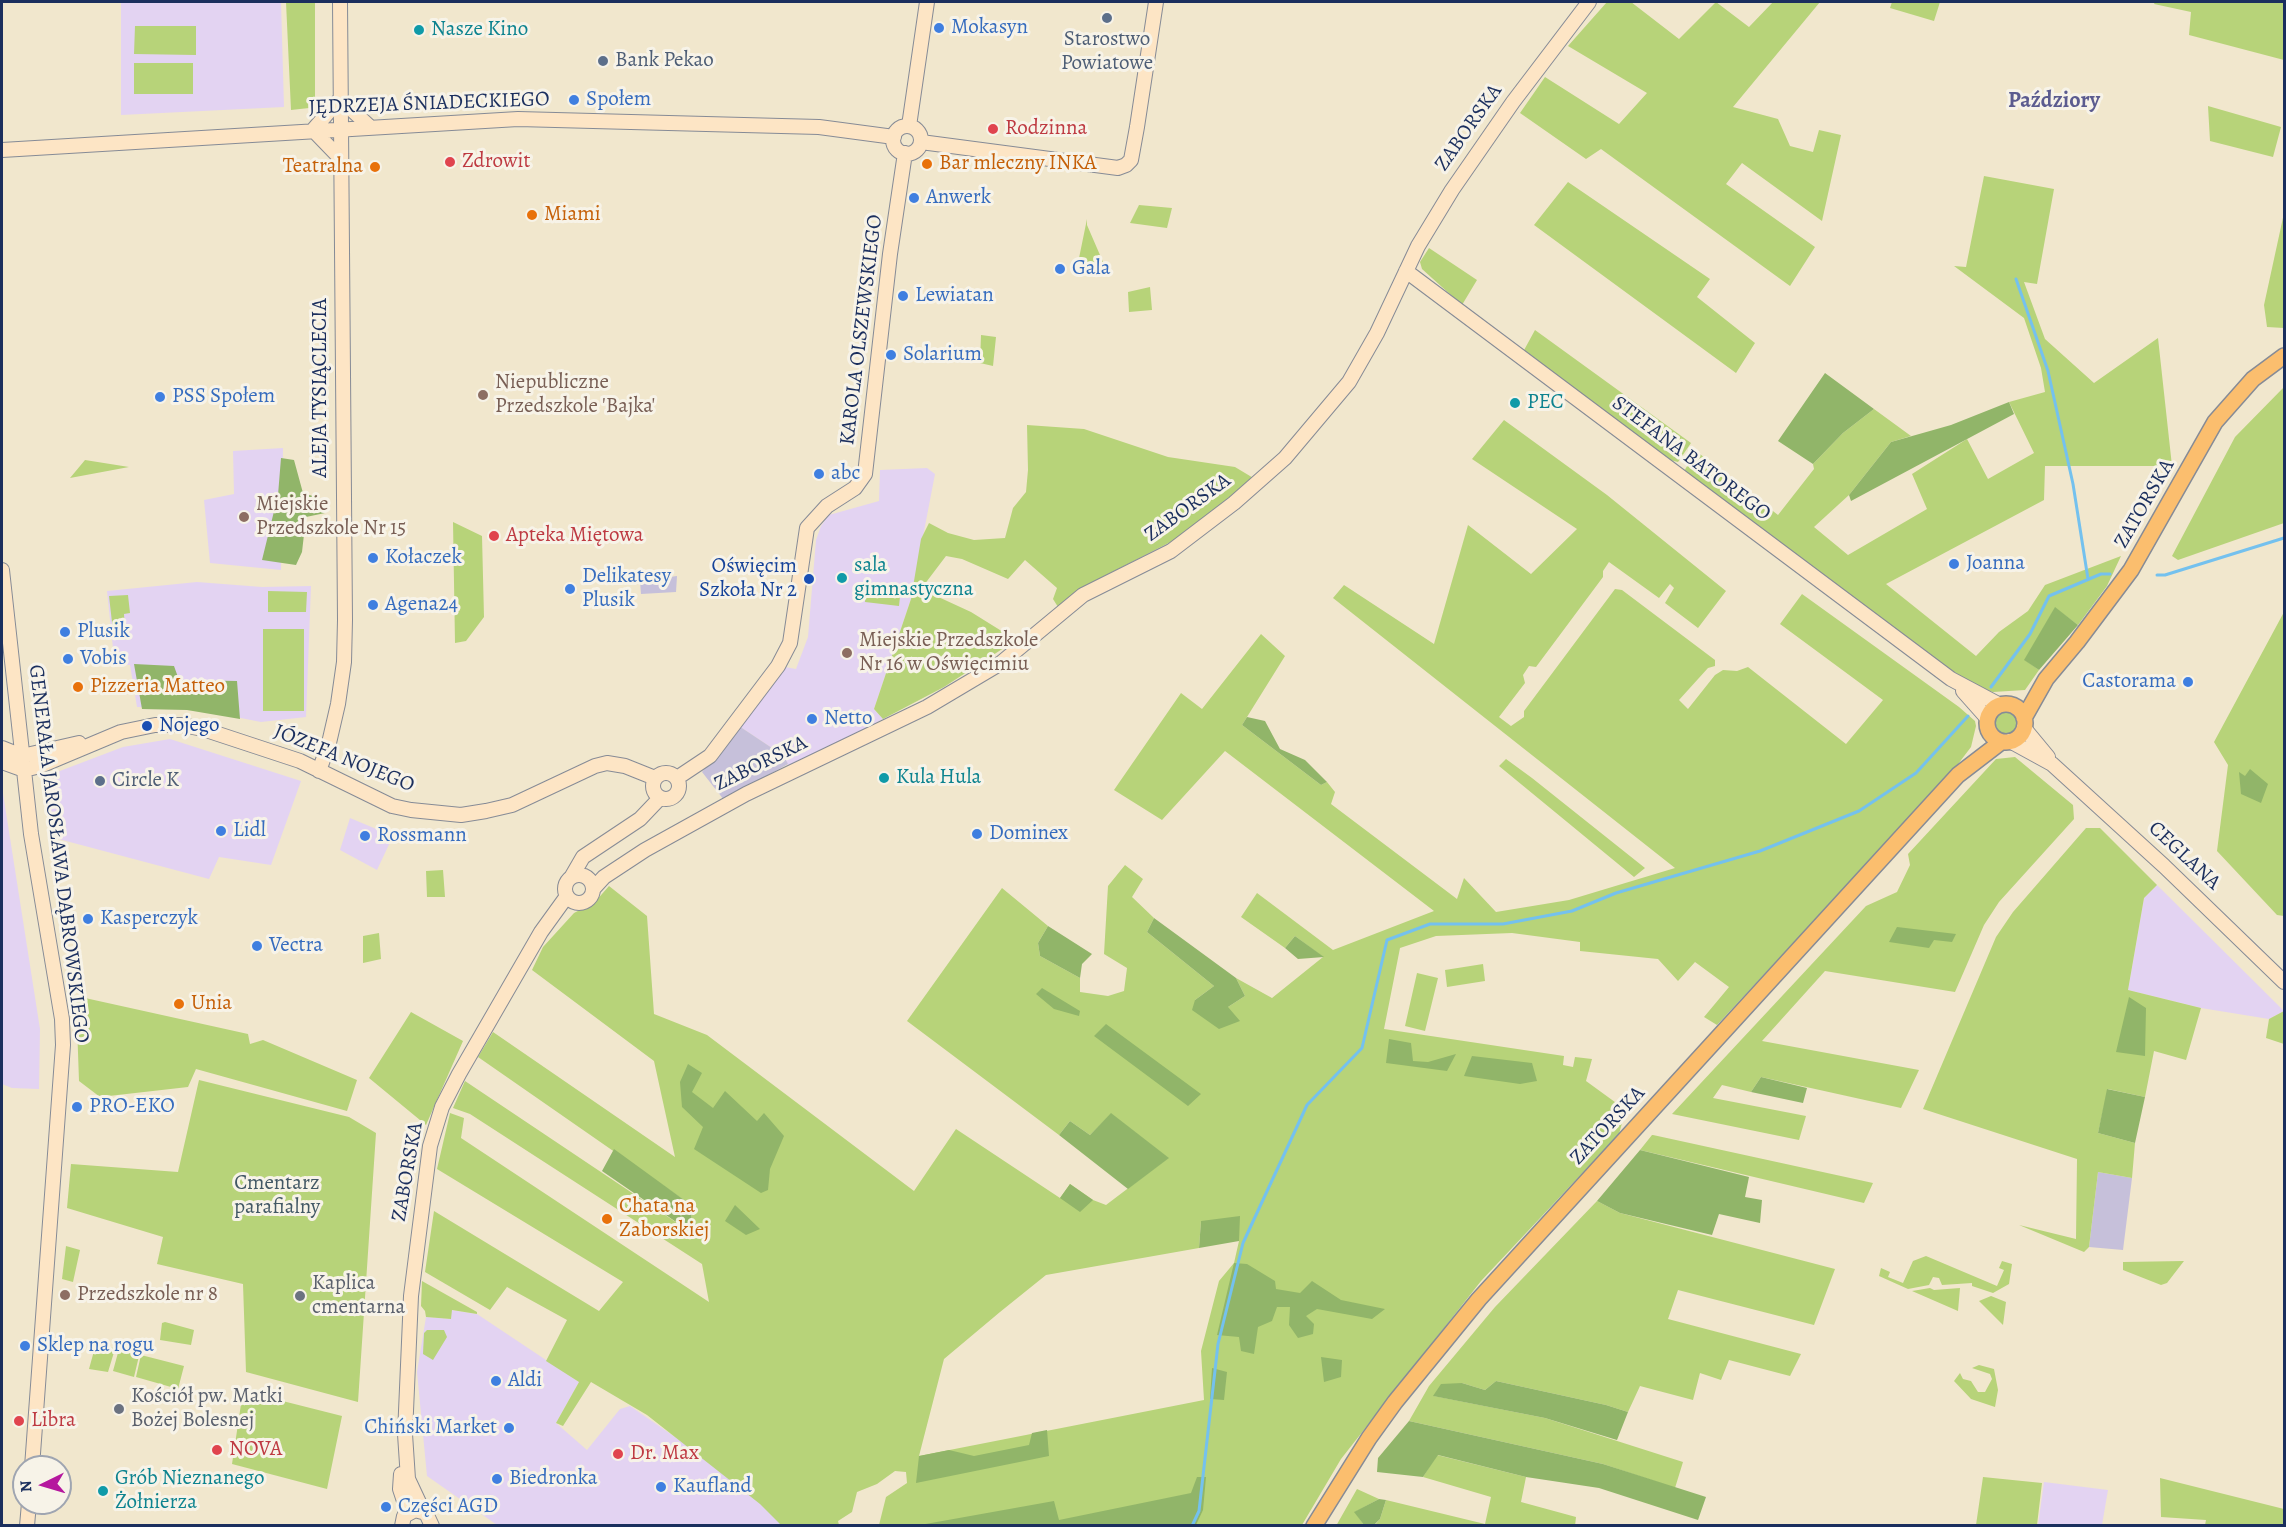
<!DOCTYPE html>
<html>
<head>
<meta charset="utf-8">
<style>
	body { margin:0 }
	#map { position:relative; width:2286px; height:1527px; overflow:hidden; background:#f1e7cd; font-family:Alegreya,serif }
	canvas { display:block }
	.frame { position:absolute; inset:0; border:3px solid #1b2f5e; pointer-events:none }
	.north { position:absolute; left:12px; top:1455px; width:60px; height:60px; box-sizing:border-box; background:#f7f3e8; border:2px solid #9fa5b1; border-radius:50%; rotate:265deg; font-size:16px; font-weight:700; line-height:24px; text-align:center; color:#1b2f5e }
	.north::after { content:''; display:block; margin:auto; width:21px; height:27px; background:#b5179e; clip-path:polygon(50% 0,100% 100%,50% 72%,0 100%) }
</style>
</head>
<body>
<div id="map">
<canvas width="2286" height="1527"></canvas>
<div class="frame"></div>
<div class="north">N</div>
</div>
<script>
const context = document.querySelector('canvas').getContext('2d');
context.lineJoin = 'round';
function fillPath(path, color) {
  context.fillStyle = color;
  context.fill(path, 'evenodd');
}
function poly(rows) {
  const path = new Path2D();
  for (const r of rows) {
    if (r.length === 3) {
      path.moveTo(r[0] + r[2], r[1]);
      path.arc(r[0], r[1], r[2], 0, 2 * Math.PI);
      continue;
    }
    path.moveTo(r[0], r[1]);
    for (let i = 2; i < r.length; i += 2) path.lineTo(r[i], r[i + 1]);
  }
  return path;
}
function trace(path, color, width, dash) {
  context.strokeStyle = color;
  context.lineWidth = width;
  context.lineCap = dash ? 'butt' : 'round';
  context.setLineDash(dash || []);
  context.stroke(path);
}
function write(font, color, halo, rows, align = 'center') {
  context.font = font + ' Alegreya,serif';
  context.lineWidth = 6;
  context.setLineDash([]);
  context.textBaseline = 'middle';
  context.strokeStyle = halo;
  context.fillStyle = color;
  for (const [text, x, y, turn = 0] of rows) {
    context.save();
    context.translate(x, y);
    context.rotate((+turn || 0) * Math.PI / 180);
    context.textAlign = isNaN(turn) ? turn : align;
    if (halo) context.strokeText(text, 0, 0);
    context.fillText(text, 0, 0);
    context.restore();
  }
}
fillPath(poly([
	[121,2,281,2,284,107,121,115],
	[283,448,281,570,210,563,204,500,234,494,233,451],
	[927,468,935,474,911,599,874,709,883,719,789,768,784,756,739,726,785,667,796,669,808,637,816,540,821,526,829,515,879,501,880,470],
	[197,582,262,587,311,586,306,717,261,722,190,708,137,707,130,665,123,665,119,657,114,658,107,591],
	[170,739,301,781,271,865,219,857,209,879,51,837,44,777,123,747],
	[2,787,40,1029,39,1089,12,1088,2,1084],
	[350,818,393,836,377,870,340,850],
	[2157,885,2284,1011,2269,1019,2201,1008,2128,990,2144,898],
	[451,1310,477,1314,579,1382,556,1423,587,1450,620,1409,630,1406,803,1525,497,1525,427,1476,417,1372,426,1317,451,1319],
	[2044,1482,2108,1490,2102,1525,2038,1525]
]), '#e3d3f2');
fillPath(poly([
	[677,576,676,592,641,594,640,581],
	[739,726,784,756,788,764,724,800,702,772],
	[2098,1172,2132,1178,2123,1250,2089,1247]
]), '#c6c0da');
fillPath(poly([
	[286,2,315,2,315,99,309,108,291,110],
	[1607,2,1631,2,1679,39,1716,2,1749,27,1773,2,1820,2,1733,107,1778,119,1790,146,1813,152,1819,130,1841,135,1822,221,1742,163,1726,184,1815,247,1790,286,1601,149,1586,159,1520,113,1545,77,1619,124,1647,93,1568,46],
	[1892,2,1940,2,1934,21,1890,8],
	[2155,2,2284,2,2284,60,2189,35,2191,12,2154,4],
	[135,26,196,26,196,55,134,54],
	[134,63,193,63,193,94,134,94],
	[2208,106,2281,127,2273,157,2210,141],
	[1984,176,2054,189,2037,284,2024,282,2045,339,2094,383,2158,338,2172,466,2045,466,2044,500,1886,584,1976,656,1999,632,2028,611,2045,585,2121,556,2107,586,2078,625,2055,608,2025,660,2039,670,2025,690,1993,692,1980,689,1910,643,1683,473,1696,451,1778,515,1814,469,1813,464,1843,433,1874,409,1911,436,1891,442,1849,495,1814,527,1848,555,1927,509,1912,474,1967,439,1988,479,2034,453,2009,402,2045,392,2041,368,2024,318,1954,266,1966,267],
	[1568,182,1710,279,1697,297,1755,343,1736,373,1534,225],
	[1139,205,1172,208,1167,228,1130,223],
	[2284,213,2284,328,2267,327,2264,305],
	[1087,219,1087,225,1103,262,1078,263],
	[1429,248,1477,280,1462,305,1422,269,1420,262],
	[1150,287,1152,310,1129,312,1128,292],
	[1535,330,1691,443,1678,462,1670,460,1523,352],
	[981,335,996,337,993,366,980,363],
	[2284,387,2284,523,2178,560,2172,556,2235,437],
	[1504,420,1607,495,1726,591,1698,628,1665,603,1674,588,1670,584,1659,598,1609,562,1603,571,1603,577,1536,667,1529,666,1523,675,1525,683,1499,717,1511,726,1524,717,1524,711,1615,589,1622,590,1715,660,1715,666,1708,668,1679,700,1688,709,1715,675,1723,670,1737,671,1748,667,1846,744,1883,700,1780,624,1802,594,1959,707,1975,721,1976,726,1971,747,1952,772,1717,1025,1704,1017,1729,987,1695,962,1678,981,1658,959,1580,951,1580,942,1512,933,1436,936,1400,948,1384,1029,1564,1056,1563,1065,1573,1067,1575,1057,1592,1059,1586,1081,1619,1105,1624,1116,1619,1134,1481,1281,1341,1459,1302,1525,879,1525,886,1497,907,1483,906,1472,895,1471,877,1484,857,1492,852,1512,838,1521,839,1525,781,1525,760,1504,647,1415,591,1382,563,1426,556,1423,579,1382,546,1361,567,1320,507,1287,490,1310,425,1272,434,1211,599,1311,623,1282,437,1169,450,1113,464,1118,461,1138,709,1302,702,1264,470,1114,453,1108,465,1081,692,1233,691,1205,478,1057,493,1032,675,1157,654,1061,532,970,543,947,574,913,595,902,609,886,647,916,654,1014,707,1035,914,1191,956,1129,1060,1198,1070,1184,1093,1200,1106,1205,1168,1158,1111,1114,1090,1135,1070,1121,1059,1135,907,1021,1002,888,1048,926,1038,943,1040,956,1080,978,1080,992,1108,996,1124,991,1127,968,1104,954,1108,886,1125,865,1143,879,1132,897,1154,918,1147,932,1214,986,1195,1000,1228,1007,1245,996,1236,978,1272,998,1323,957,1295,936,1285,948,1241,917,1257,893,1333,950,1434,911,1225,751,1162,820,1114,790,1181,693,1202,709,1261,634,1285,656,1242,725,1321,785,1327,782,1335,792,1331,804,1457,899,1464,878,1496,912,1569,900,1675,868,1333,598,1344,585,1434,644,1468,525,1531,574,1577,529,1472,459],
	[1201,1221,1239,1241,1234,1263,1219,1281,1201,1351,1204,1400,919,1456,944,1359,1000,1312,1046,1275,1199,1248],
	[1027,425,1084,429,1168,457,1235,467,1255,479,1186,534,1087,585,1058,607,1053,599,1057,588,1025,560,1008,579,962,559,946,556,921,589,971,612,1016,640,944,687,883,719,874,709,911,599,921,539,929,523,948,533,974,540,1005,538,1013,508,1026,492,1028,470],
	[85,460,129,467,70,478],
	[453,522,482,536,484,617,466,641,455,643],
	[867,583,901,587,899,606,865,602],
	[268,591,307,592,306,612,268,612],
	[128,595,130,613,124,614,125,630,113,631,109,596],
	[2284,612,2284,916,2277,915,2217,851,2228,765,2214,742],
	[263,629,304,629,304,711,263,711],
	[2005,724,13],
	[2015,757,2073,805,2074,819,1999,902,1984,925,1955,992,1825,971,1762,1041,1919,1070,1901,1108,1761,1077,1751,1092,1722,1085,1713,1098,1806,1116,1799,1140,1672,1114,1866,906,1897,892,1910,865,1908,854,1996,759],
	[1506,759,1532,778,1645,868,1634,877,1499,766],
	[2086,828,2100,828,2157,885,2144,898,2128,990,2201,1008,2186,1060,2154,1051,2145,1097,2108,1089,2098,1133,2135,1143,2132,1178,2098,1172,2089,1247,2084,1252,2019,1225,2076,1239,2077,1159,1923,1109,1996,937,2013,912],
	[443,870,445,897,427,897,426,871],
	[379,933,381,959,363,963,363,936],
	[1483,964,1485,981,1447,987,1445,970],
	[1417,973,1438,978,1425,1031,1405,1026],
	[76,996,248,1034,250,1044,263,1040,357,1080,347,1111,196,1069,188,1087,100,1097,79,1081],
	[2284,1011,2284,1044,2266,1038,2269,1019],
	[411,1012,463,1041,426,1125,369,1078],
	[199,1080,349,1117,376,1133,358,1402,246,1372,243,1284,157,1264,163,1237,67,1208,71,1164,178,1172],
	[1652,1135,1653,1135,1873,1183,1864,1203,1640,1150],
	[1597,1201,1620,1213,1835,1269,1814,1325,1678,1290,1668,1319,1801,1354,1790,1376,1729,1360,1721,1380,1700,1373,1693,1400,1640,1386,1628,1412,1606,1405,1496,1381,1485,1390,1462,1383,1434,1396,1545,1418,1683,1462,1675,1488,1603,1464,1409,1421,1429,1386,1495,1307],
	[66,1246,80,1250,73,1282,62,1279],
	[1926,1256,1997,1286,2004,1270,1999,1268,2002,1261,2012,1264,2009,1284,1993,1293,1972,1286,1972,1283,1942,1285,1939,1278,1933,1277,1929,1285,1908,1289,1879,1276,1881,1268,1890,1272,1888,1277,1903,1283,1913,1261],
	[2184,1261,2167,1283,2161,1285,2123,1270,2123,1262],
	[422,1281,477,1312,477,1314,452,1310,451,1319,426,1317,425,1311,421,1306],
	[1930,1288,1934,1290,1960,1288,1958,1311,1912,1291],
	[1991,1296,2006,1302,2003,1325,1979,1301],
	[165,1322,194,1330,191,1345,160,1340,162,1323],
	[427,1330,444,1330,447,1337,433,1360,423,1354,424,1333],
	[97,1340,115,1349,108,1372,89,1369],
	[119,1349,139,1356,134,1377,113,1371],
	[141,1355,184,1366,178,1389,136,1377],
	[1979,1365,1994,1369,1998,1390,1995,1407,1971,1399,1954,1381,1960,1373,1963,1379,1971,1381,1978,1392,1985,1392,1992,1379,1990,1374,1972,1368],
	[243,1391,342,1416,327,1489,232,1464],
	[1437,1455,1526,1477,1521,1502,1576,1517,1575,1526,1374,1526,1380,1519,1386,1500,1485,1524,1491,1497,1423,1477],
	[1983,1477,2042,1483,2037,1525,1976,1525],
	[2160,1478,2284,1509,2284,1525,2205,1525,2206,1520,2161,1517],
	[1357,1489,1379,1499,1355,1512,1364,1525,1336,1526]
]), '#b7d379');
fillPath(poly([
	[1825,373,1874,409,1843,433,1813,464,1778,441],
	[2009,402,2014,414,1851,501,1849,495,1891,442,1951,425],
	[281,458,294,460,303,493,316,497,325,513,306,517,302,552,296,565,262,560,278,495],
	[2055,607,2078,625,2039,670,2024,660],
	[134,664,174,666,179,680,237,681,240,719,187,710,142,709],
	[1247,717,1265,721,1280,749,1305,760,1327,782,1321,785,1242,725],
	[2250,769,2268,784,2261,803,2241,794,2239,772,2245,776],
	[1154,918,1236,978,1245,996,1228,1007,1240,1021,1219,1029,1192,1010,1195,1000,1214,986,1147,932],
	[1048,926,1092,954,1082,964,1080,978,1040,956,1038,943],
	[1897,927,1956,934,1952,942,1934,940,1929,948,1889,942],
	[1295,936,1324,957,1298,959,1285,948],
	[1042,988,1080,1011,1079,1016,1054,1009,1036,994],
	[2129,997,2146,1008,2145,1056,2116,1052],
	[1106,1024,1201,1094,1188,1106,1094,1036],
	[1389,1039,1411,1043,1413,1061,1428,1062,1456,1054,1447,1071,1386,1063],
	[1472,1056,1532,1063,1537,1081,1520,1084,1464,1076],
	[688,1064,702,1073,692,1092,713,1108,725,1091,757,1121,764,1113,784,1136,770,1169,768,1190,761,1193,694,1149,703,1127,682,1107,680,1082],
	[1761,1077,1807,1088,1803,1103,1751,1092],
	[2107,1089,2145,1097,2135,1143,2098,1133],
	[1111,1113,1169,1158,1128,1189,1059,1135,1070,1121,1090,1135],
	[614,1149,691,1205,692,1233,602,1171],
	[1640,1150,1749,1177,1745,1197,1762,1200,1760,1223,1719,1214,1712,1235,1620,1213,1597,1201],
	[1070,1184,1093,1200,1080,1212,1060,1198],
	[735,1205,760,1229,746,1235,725,1221],
	[1240,1216,1239,1241,1199,1248,1201,1221],
	[1234,1263,1247,1264,1275,1281,1276,1289,1300,1293,1312,1281,1341,1300,1385,1309,1372,1319,1317,1309,1306,1316,1314,1324,1313,1334,1298,1338,1289,1325,1290,1307,1277,1307,1272,1321,1258,1327,1254,1354,1241,1351,1239,1337,1217,1335],
	[1321,1357,1342,1360,1341,1377,1324,1382],
	[1212,1368,1227,1372,1224,1400,1210,1399],
	[1496,1381,1606,1405,1628,1412,1617,1440,1545,1418,1433,1396,1441,1384,1462,1383,1485,1390],
	[1409,1421,1603,1464,1706,1497,1698,1520,1599,1488,1526,1477,1438,1455,1423,1477,1377,1472,1378,1458],
	[1047,1430,1049,1456,916,1483,919,1456,949,1450,974,1456,1029,1445,1032,1433],
	[1197,1477,1206,1477,1203,1510,1196,1525,920,1525,1054,1501,1059,1520,1191,1493],
	[1379,1499,1386,1500,1380,1519,1374,1525,1364,1525,1354,1512]
]), '#91b569');
trace(poly([
	[2016,279,2048,371,2073,484,2088,579],
	[2157,575,2165,575,2284,538],
	[1991,687,2030,634,2049,596,2101,574,2110,574],
	[1192,1526,1199,1511,1218,1344,1243,1243,1307,1105,1362,1048,1387,940,1430,924,1503,924,1572,911,1616,893,1760,851,1859,811,1916,773,1968,716]
]), '#74c1ee', 3);
const secondary = poly([
	[340,99,369,126],
	[909,126,927,2],
	[907,140,14],
	[313,130,340,99],
	[313,130,341,159],
	[921,142,1118,168,1126,165,1131,160,1137,127,1156,2],
	[2,150,518,119,819,127,894,137],
	[1406,271,1951,679,2000,705],
	[2,570,31,834,62,1019,63,1045,32,1467],
	[1963,691,1987,718],
	[2024,728,2048,757],
	[2010,741,2052,764,2164,866,2284,982],
	[2,748,22,756],
	[22,756,79,743],
	[2,762,24,770,40,766,121,732,155,725,182,725,203,729,300,761,392,806,411,810,461,815,486,811,512,805,595,766,607,763,625,766,655,778],
	[319,771,329,743,338,704,344,662,345,620,340,2],
	[666,786,13],
	[677,778,710,756,778,666,790,643,807,528,827,506,855,488,865,474,890,254,905,153],
	[579,889,14],
	[572,876,583,857,640,819,660,798],
	[593,889,604,877,645,850,746,794,927,707,1001,663,1083,595,1171,551,1234,503,1285,458,1349,382,1377,333,1418,246,1452,190,1513,102,1589,2],
	[401,1474,400,1489,408,1513],
	[423,1511,408,1479,405,1434,411,1296,430,1146,442,1107,459,1074,541,932,567,896],
	[27,1526,29,1503],
	[402,1526,404,1516,415,1510,426,1513,432,1526]
]);
const primary = poly([
	[2006,723,19],
	[2024,718,2046,679,2077,642,2131,570,2215,422,2253,379,2284,356],
	[1314,1526,1369,1438,1395,1402,1479,1299,1958,775,2001,742]
]);
trace(secondary, '#868b96', 16);
trace(primary, '#868b96', 18);
trace(secondary, '#fde5c5', 14);
trace(primary, '#fbbe6e', 15);
for (const [x, y, r, color] of [
	[1107,18,6,"#5c6f8a"],
	[939,28,6,"#3f7fe0"],
	[419,30,6,"#0f9aa8"],
	[603,61,6,"#5c6f8a"],
	[574,100,6,"#3f7fe0"],
	[993,129,6,"#e0444e"],
	[450,162,6,"#e0444e"],
	[927,164,6,"#e8710a"],
	[375,167,6,"#e8710a"],
	[914,198,6,"#3f7fe0"],
	[532,215,6,"#e8710a"],
	[1060,269,6,"#3f7fe0"],
	[903,296,6,"#3f7fe0"],
	[891,355,6,"#3f7fe0"],
	[483,395,6,"#8d6e63"],
	[160,397,6,"#3f7fe0"],
	[1515,403,6,"#0f9aa8"],
	[819,474,6,"#3f7fe0"],
	[244,517,6,"#8d6e63"],
	[494,536,6,"#e0444e"],
	[373,558,6,"#3f7fe0"],
	[1954,564,6,"#3f7fe0"],
	[842,578,6,"#0f9aa8"],
	[809,579,6,"#1a4fb4"],
	[570,589,6,"#3f7fe0"],
	[373,605,6,"#3f7fe0"],
	[65,632,6,"#3f7fe0"],
	[847,653,6,"#8d6e63"],
	[68,659,6,"#3f7fe0"],
	[2188,682,6,"#3f7fe0"],
	[78,687,6,"#e8710a"],
	[812,719,6,"#3f7fe0"],
	[147,726,6,"#1a4fb4"],
	[884,778,6,"#0f9aa8"],
	[100,781,6,"#5c6f8a"],
	[221,831,6,"#3f7fe0"],
	[977,834,6,"#3f7fe0"],
	[365,836,6,"#3f7fe0"],
	[88,919,6,"#3f7fe0"],
	[257,946,6,"#3f7fe0"],
	[179,1004,6,"#e8710a"],
	[77,1107,6,"#3f7fe0"],
	[607,1219,6,"#e8710a"],
	[65,1295,6,"#8d6e63"],
	[300,1296,6,"#6b7280"],
	[25,1346,6,"#3f7fe0"],
	[496,1381,6,"#3f7fe0"],
	[119,1409,6,"#6b7280"],
	[19,1421,6,"#e0444e"],
	[509,1428,6,"#3f7fe0"],
	[217,1450,6,"#e0444e"],
	[618,1454,6,"#e0444e"],
	[497,1479,6,"#3f7fe0"],
	[661,1487,6,"#3f7fe0"],
	[103,1491,6,"#0f9aa8"],
	[386,1507,6,"#3f7fe0"]
]) {
  const dot = new Path2D();
  dot.arc(x, y, r, 0, 2 * Math.PI);
  context.fillStyle = color;
  context.fill(dot);
  trace(dot, '#f7f3e8', 2);
}
write('21px', '#366cbe', '#f7f3e8', [
	["Mokasyn",951,28],
	["Społem",586,100],
	["Anwerk",926,198],
	["Gala",1072,269],
	["Lewiatan",915,296],
	["Solarium",903,355],
	["PSS Społem",172,397],
	["abc",831,474],
	["Kołaczek",385,558],
	["Joanna",1966,564],
	["Delikatesy",582,577],
	["Plusik",582,601],
	["Agena24",385,605],
	["Plusik",77,632],
	["Vobis",80,659],
	["Castorama",2176,682,"right"],
	["Netto",824,719],
	["Lidl",233,831],
	["Dominex",989,834],
	["Rossmann",377,836],
	["Kasperczyk",100,919],
	["Vectra",269,946],
	["PRO-EKO",89,1107],
	["Sklep na rogu",37,1346],
	["Aldi",508,1381],
	["Chiński Market",497,1428,"right"],
	["Biedronka",509,1479],
	["Kaufland",673,1487],
	["Części AGD",398,1507]
], 'left');
write('21px', '#0d838f', '#f7f3e8', [
	["Nasze Kino",431,30],
	["PEC",1527,403],
	["sala",854,566],
	["gimnastyczna",854,590],
	["Kula Hula",896,778],
	["Grób Nieznanego",115,1479],
	["Żołnierza",115,1503]
], 'left');
write('21px', '#4e5e75', '#f7f3e8', [
	["Starostwo",1107,40,"center"],
	["Powiatowe",1107,64,"center"],
	["Bank Pekao",615,61],
	["Circle K",112,781]
], 'left');
write('21px', '#1b2f5e', '#f7f3e8', [
	["JĘDRZEJA ŚNIADECKIEGO",429,104,-2],
	["ZABORSKA",1469,128,-55],
	["KAROLA OLSZEWSKIEGO",862,330,-83],
	["ALEJA TYSIĄCLECIA",321,388,-90],
	["STEFANA BATOREGO",1691,459,37],
	["ZATORSKA",2145,504,-60],
	["ZABORSKA",1188,508,-36],
	["JÓZEFA NOJEGO",344,759,22],
	["ZABORSKA",761,764,-26],
	["GENERAŁA JAROSŁAWA DĄBROWSKIEGO",58,854,83],
	["CEGLANA",2184,856,43],
	["ZATORSKA",1608,1126,-47],
	["ZABORSKA",408,1172,-80]
]);
write('21px', '#be3a42', '#f7f3e8', [
	["Rodzinna",1005,129],
	["Zdrowit",462,162],
	["Apteka Miętowa",506,536],
	["Libra",31,1421],
	["NOVA",229,1450],
	["Dr. Max",630,1454]
], 'left');
write('21px', '#c56008', '#f7f3e8', [
	["Bar mleczny INKA",939,164],
	["Teatralna",363,167,"right"],
	["Miami",544,215],
	["Pizzeria Matteo",90,687],
	["Unia",191,1004],
	["Chata na",619,1207],
	["Zaborskiej",619,1231]
], 'left');
write('21px', '#785e54', '#f7f3e8', [
	["Niepubliczne",495,383],
	["Przedszkole 'Bajka'",495,407],
	["Miejskie",256,505],
	["Przedszkole Nr 15",256,529],
	["Miejskie Przedszkole",859,641],
	["Nr 16 w Oświęcimiu",859,665],
	["Przedszkole nr 8",77,1295]
], 'left');
write('21px', '#164399', '#f7f3e8', [
	["Oświęcim",797,567],
	["Szkoła Nr 2",797,591],
	["Nojego",159,726,"left"]
], 'right');
write('21px', '#425865', '#f7f3e8', [
	["Cmentarz",277,1184],
	["parafialny",277,1208]
]);
write('21px', '#5b616d', '#f7f3e8', [
	["Kaplica",312,1284],
	["cmentarna",312,1308],
	["Kościół pw. Matki",131,1397],
	["Bożej Bolesnej",131,1421]
], 'left');
write('bold 22px', '#5b5b8f', '#f7f3e8', [
	["Paździory",2054,102]
]);
</script>
</body>
</html>
